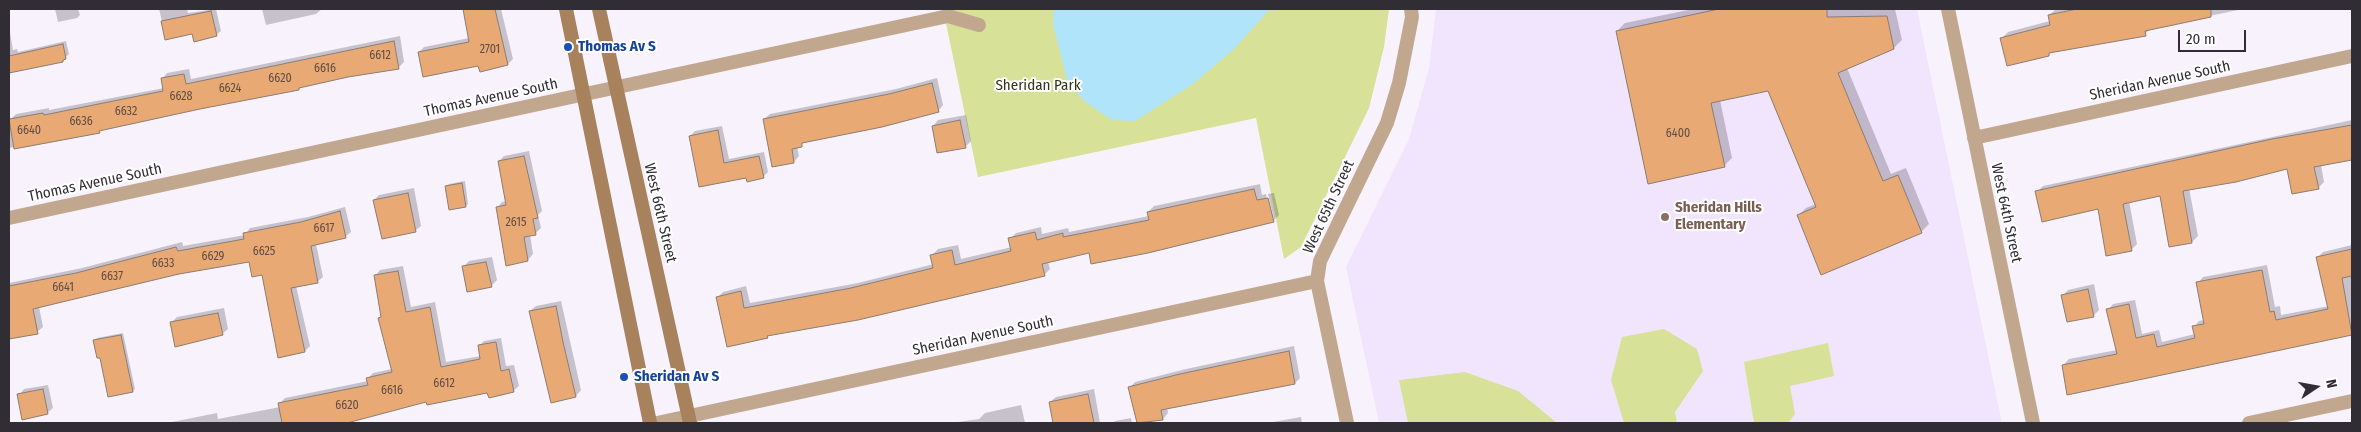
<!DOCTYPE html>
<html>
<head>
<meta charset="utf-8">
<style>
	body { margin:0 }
	#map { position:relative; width:2361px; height:432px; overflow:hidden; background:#f8f2fd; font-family:"Fira Sans Condensed",sans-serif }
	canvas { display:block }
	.frame { position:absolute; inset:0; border:10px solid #312d34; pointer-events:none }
	.north { position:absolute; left:2291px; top:362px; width:50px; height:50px; -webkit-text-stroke:4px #fff; paint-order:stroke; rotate:78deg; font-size:14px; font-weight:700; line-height:20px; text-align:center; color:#312d34 }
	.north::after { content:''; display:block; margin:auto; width:18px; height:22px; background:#312d34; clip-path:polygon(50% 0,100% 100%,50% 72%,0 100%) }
	.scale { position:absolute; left:2178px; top:30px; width:68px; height:22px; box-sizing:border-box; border:2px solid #312d34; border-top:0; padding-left:6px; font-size:15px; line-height:18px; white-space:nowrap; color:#312d34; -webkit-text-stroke:4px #fff; paint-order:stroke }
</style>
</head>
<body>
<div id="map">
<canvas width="2361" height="432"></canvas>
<div class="frame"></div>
<div class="north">N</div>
<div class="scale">20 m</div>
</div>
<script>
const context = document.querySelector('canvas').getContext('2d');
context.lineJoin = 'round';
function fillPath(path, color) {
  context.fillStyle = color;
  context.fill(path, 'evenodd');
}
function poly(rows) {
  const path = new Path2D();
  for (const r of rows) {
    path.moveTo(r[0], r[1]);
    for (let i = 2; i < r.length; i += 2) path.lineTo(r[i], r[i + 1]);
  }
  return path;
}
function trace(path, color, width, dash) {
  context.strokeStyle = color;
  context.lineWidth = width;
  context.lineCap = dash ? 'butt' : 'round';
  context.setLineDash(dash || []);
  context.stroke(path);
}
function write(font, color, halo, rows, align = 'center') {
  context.font = font + ' "Fira Sans Condensed",sans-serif';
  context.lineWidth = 4;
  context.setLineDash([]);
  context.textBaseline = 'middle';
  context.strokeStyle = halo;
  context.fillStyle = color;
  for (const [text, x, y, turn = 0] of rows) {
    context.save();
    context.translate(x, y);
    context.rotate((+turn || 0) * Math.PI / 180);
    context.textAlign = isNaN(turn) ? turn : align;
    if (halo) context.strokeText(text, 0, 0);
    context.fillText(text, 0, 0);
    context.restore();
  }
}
fillPath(poly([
	[1436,9,1917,9,2002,423,1379,423,1346,267,1409,139,1429,68]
]), '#f1e5fe');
fillPath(poly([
	[943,9,1389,9,1384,47,1369,108,1301,247,1284,259,1256,118,978,177],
	[1664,329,1697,349,1703,371,1675,412,1677,423,1624,423,1611,380,1622,337],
	[1828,343,1834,376,1790,386,1795,414,1788,423,1754,423,1744,362],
	[1465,372,1518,391,1557,423,1408,423,1399,380]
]), '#d7e197');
fillPath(poly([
	[1054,9,1270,9,1234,49,1193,84,1135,121,1112,120,1085,102,1067,80,1053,24]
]), '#b0e4fa');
fillPath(poly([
	[55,9,78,9,80,15,77,18,58,22],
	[159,9,187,9,188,13,216,9,221,31,216,35,193,33,166,38],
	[262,9,322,9,316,14,266,25],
	[464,9,501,9,513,59,508,64,481,70,479,65,419,52,424,47,469,38],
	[1693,9,1895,9,1902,40,1894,48,1847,68,1891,174,1906,168,1929,224,1921,232,1798,216,1806,208,1816,204,1769,90,1720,100,1732,158,1724,166,1617,31,1625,23],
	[2056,9,2243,9,2151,28,2145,34,2052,51,2049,54,2002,38,2008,32,2050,21,2049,15],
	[9,26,13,50,17,49,18,52,66,41,69,54,62,61,9,73],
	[400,36,404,62,398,68,347,76,302,86,299,89,148,118,99,131,9,148,9,121,16,114,49,108,49,110,164,88,162,79,167,73,189,69,191,79],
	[937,78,943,105,938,111,806,141,797,146,799,156,794,162,764,119,770,114,896,89],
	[966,115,971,141,965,147,933,126,938,120],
	[2352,120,2352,159,2321,165,2324,182,2318,188,2288,168,2189,188,2198,236,2192,242,2161,195,2129,201,2137,244,2131,250,2099,207,2037,192,2043,186],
	[722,126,729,159,764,152,768,172,763,177,747,176,700,186,690,136,695,131],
	[529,151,542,211,538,215,541,228,535,234,530,235,533,254,528,260,497,208,502,202,507,201,499,161,504,156],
	[465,181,468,204,466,206,446,186,449,184],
	[1260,184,1262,195,1266,194,1271,219,1274,219,1268,194,1274,193,1279,215,1273,221,1090,252,1048,262,1050,269,1044,275,770,334,767,337,717,298,723,292,746,286,750,303,858,283,934,264,932,255,938,249,958,245,961,259,1012,247,1010,239,1016,233,1041,227,1042,234,1068,228,1069,232,1149,216,1148,212,1154,206],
	[414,188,421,226,415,231,374,200,379,195],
	[345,207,351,232,345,237,316,244,323,277,317,282,296,286,310,346,305,351,263,273,250,260,179,273,39,307,43,327,37,332,10,338,9,283,82,268,182,242,183,246,245,235,250,228,308,217],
	[2352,245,2352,334,2068,393,2063,365,2069,359,2117,350,2108,310,2113,304,2135,300,2142,334,2159,330,2162,342,2195,334,2194,327,2199,321,2205,320,2198,283,2203,277,2267,265,2275,307,2280,306,2281,315,2329,306,2318,257,2323,252],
	[492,257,497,280,491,286,463,267,469,261],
	[403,266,411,307,435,302,446,362,481,356,479,346,484,341,501,338,506,366,514,365,519,386,513,391,488,391,427,401,340,423,167,423,217,413,218,419,280,407,279,404,285,398,368,381,368,378,373,373,392,369,380,318,382,315,375,276,380,270],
	[2094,284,2099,310,2094,315,2063,295,2068,290],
	[561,301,581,390,576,396,530,311,536,306],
	[224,308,228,329,222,334,171,323,177,317],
	[123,333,135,389,133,391,101,356,95,341,97,338],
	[1294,346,1300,378,1295,383,1167,407,1168,413,1163,419,1138,423,1129,388,1135,382,1186,369],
	[48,385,53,408,47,413,19,395,24,389],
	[1094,389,1100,423,1055,423,1050,402,1056,397],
	[1021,405,1025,423,951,423,979,419,985,413],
	[1301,417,1302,423,1272,423,1273,422],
	[1131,418,1132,423,1113,423,1115,421]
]), '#0003');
const building = poly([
	[463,9,495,9,508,65,480,72,478,66,423,77,418,52,469,42,463,9],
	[1719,9,1827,9,1827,17,1887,16,1894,49,1838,73,1883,181,1898,175,1922,233,1821,275,1797,215,1816,207,1768,91,1711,103,1725,167,1648,184,1616,31,1719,9],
	[2077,9,2211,9,2211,17,2145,31,2146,36,2049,53,2049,56,2007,66,2000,38,2050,25,2048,15,2077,9],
	[211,11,217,36,194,42,192,34,165,40,161,21,211,11],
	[394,41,399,69,348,77,299,88,299,90,200,109,99,131,100,133,14,149,9,119,43,113,44,115,163,91,161,78,184,74,186,84,394,41],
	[63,44,66,59,63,60,63,62,9,73,9,56,63,44],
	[932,83,939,112,882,127,802,143,802,147,792,149,794,163,772,167,763,119,889,94,932,83],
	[960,120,966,148,937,153,932,126,960,120],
	[2352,125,2352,160,2314,167,2319,189,2292,194,2287,169,2236,182,2183,191,2192,243,2169,247,2160,196,2123,204,2132,251,2106,256,2098,209,2042,222,2035,191,2272,139,2352,125],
	[718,130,724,163,759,156,764,178,747,182,746,178,699,187,689,136,718,130],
	[524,156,538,218,533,219,536,235,524,237,528,261,506,266,496,207,506,205,498,161,524,156],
	[462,183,466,207,449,210,445,186,462,183],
	[1254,189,1257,200,1268,198,1274,222,1148,253,1091,264,1089,253,1042,264,1045,276,858,320,767,336,768,338,727,347,716,297,741,291,744,308,851,288,933,268,930,255,952,250,955,265,1011,251,1008,238,1035,232,1037,240,1063,233,1063,237,1149,220,1147,212,1254,189],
	[408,193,416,232,382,239,373,200,408,193],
	[340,211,346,238,311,246,318,283,291,288,305,352,278,358,262,275,252,277,249,262,179,274,33,309,38,334,9,339,9,286,76,273,176,247,178,251,244,239,243,233,301,222,340,211],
	[2352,249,2352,276,2342,278,2352,335,2067,395,2062,365,2117,354,2106,309,2129,304,2136,338,2154,334,2157,347,2195,338,2192,326,2204,324,2196,282,2262,270,2270,312,2274,311,2276,320,2328,309,2316,257,2352,249],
	[486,262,492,287,467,292,462,266,486,262],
	[398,271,406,312,430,307,441,367,480,359,478,345,496,342,501,371,509,369,514,392,489,398,487,393,427,405,426,402,347,423,282,423,278,403,368,385,366,378,392,372,378,318,381,317,374,275,398,271],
	[2088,289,2094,317,2067,322,2061,295,2088,289],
	[556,306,563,342,576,397,551,403,529,311,556,306],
	[218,313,223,335,175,347,170,322,218,313],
	[121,335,133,392,108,397,100,358,97,358,93,340,121,335],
	[1289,351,1295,384,1161,410,1163,420,1137,423,1128,387,1180,374,1289,351],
	[43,389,48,414,22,420,17,394,43,389],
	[1088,394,1094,423,1053,423,1049,402,1088,394]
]);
fillPath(building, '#e8a974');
trace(building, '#8b7c71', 1);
trace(poly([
	[1948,9,2033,423],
	[1974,138,2352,56],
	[9,218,948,16,979,25],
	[657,423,1317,281],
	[1347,423,1317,281,1320,261,1387,123,1399,83,1412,17,1411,9],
	[2249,423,2352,401]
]), '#c2a78f', 14);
trace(poly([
	[566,9,650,423],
	[599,9,690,423]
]), '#a8815d', 14);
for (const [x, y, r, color] of [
	[568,47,5,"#1a4fb4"],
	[1665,217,5,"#8d6e63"],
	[624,377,5,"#1a4fb4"]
]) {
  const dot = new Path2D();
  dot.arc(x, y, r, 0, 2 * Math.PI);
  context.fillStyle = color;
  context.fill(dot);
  trace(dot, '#fff', 2);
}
write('12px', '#5f4c44', null, [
	["2701",490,50],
	["6612",380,56],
	["6616",325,69],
	["6620",280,79],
	["6624",230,89],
	["6628",181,97],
	["6632",126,112],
	["6636",81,122],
	["6640",29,131],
	["6400",1678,134],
	["2615",516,223],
	["6617",324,229],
	["6625",264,252],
	["6629",213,257],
	["6633",163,264],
	["6637",112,277],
	["6641",63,288],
	["6612",444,384],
	["6616",392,391],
	["6620",347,406]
]);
write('bold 15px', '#164399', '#fff', [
	["Thomas Av S",578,47],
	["Sheridan Av S",634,377]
], 'left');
write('15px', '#312d34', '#fff', [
	["Sheridan Avenue South",2160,81,-12],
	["Thomas Avenue South",491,98,-12],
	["Thomas Avenue South",95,183,-12],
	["West 65th Street",1329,207,-65],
	["West 66th Street",660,213,77],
	["West 64th Street",2006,213,78],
	["Sheridan Avenue South",983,336,-12]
]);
write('15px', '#323614', '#fff', [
	["Sheridan Park",1038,86]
]);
write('bold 15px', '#785e54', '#fff', [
	["Sheridan Hills",1675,208],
	["Elementary",1675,225]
], 'left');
</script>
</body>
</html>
